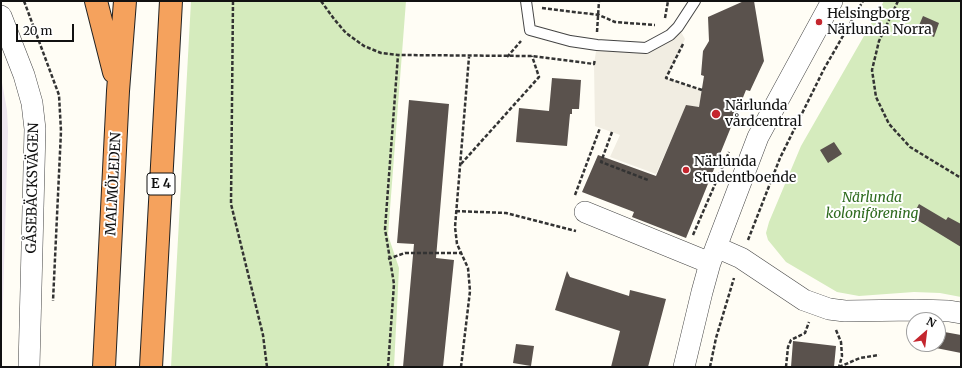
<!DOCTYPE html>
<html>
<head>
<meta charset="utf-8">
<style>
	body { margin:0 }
	#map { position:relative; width:962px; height:368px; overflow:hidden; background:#fffdf5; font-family:Merriweather,serif }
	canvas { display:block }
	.frame { position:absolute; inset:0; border:2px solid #111; pointer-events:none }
	.north { position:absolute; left:906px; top:312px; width:40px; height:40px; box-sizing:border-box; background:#fff; border:1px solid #a0a0a0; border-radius:50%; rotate:28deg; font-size:11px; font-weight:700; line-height:16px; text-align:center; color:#111 }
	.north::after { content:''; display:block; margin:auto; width:14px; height:18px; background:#c4262e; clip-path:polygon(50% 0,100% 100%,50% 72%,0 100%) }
	.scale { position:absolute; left:16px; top:24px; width:58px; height:18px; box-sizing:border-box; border:2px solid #111; border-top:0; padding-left:5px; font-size:12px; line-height:14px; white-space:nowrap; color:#111; -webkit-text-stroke:3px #fff; paint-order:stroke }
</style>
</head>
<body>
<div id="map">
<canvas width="962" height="368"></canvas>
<div class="frame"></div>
<div class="north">N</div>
<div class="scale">20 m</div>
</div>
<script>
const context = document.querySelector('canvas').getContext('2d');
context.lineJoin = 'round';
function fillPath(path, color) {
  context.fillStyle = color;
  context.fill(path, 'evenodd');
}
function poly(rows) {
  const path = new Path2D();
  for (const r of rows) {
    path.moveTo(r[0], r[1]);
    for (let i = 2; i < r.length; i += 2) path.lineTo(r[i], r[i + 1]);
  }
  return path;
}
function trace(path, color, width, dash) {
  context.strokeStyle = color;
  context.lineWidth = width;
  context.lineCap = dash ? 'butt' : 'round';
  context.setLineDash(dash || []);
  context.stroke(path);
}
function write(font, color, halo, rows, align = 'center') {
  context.font = font + ' Merriweather,serif';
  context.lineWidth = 4;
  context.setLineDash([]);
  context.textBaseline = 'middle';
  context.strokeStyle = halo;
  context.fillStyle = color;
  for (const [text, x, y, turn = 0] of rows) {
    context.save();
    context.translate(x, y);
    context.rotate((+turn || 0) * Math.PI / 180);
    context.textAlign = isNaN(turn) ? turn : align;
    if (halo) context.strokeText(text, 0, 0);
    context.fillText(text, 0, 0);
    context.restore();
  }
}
fillPath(poly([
	[1,77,7,110,8,131,1,367]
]), '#eee6ef');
fillPath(poly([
	[191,1,406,1,388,235,399,268,394,367,171,367],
	[884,1,961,1,961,297,940,293,914,292,859,296,837,292,786,262,768,240,766,233,769,222,801,146]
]), '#d5ebbd');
fillPath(poly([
	[678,27,685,39,666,78,702,90,699,107,686,106,656,174,610,157,620,135,595,126,594,64,597,45,646,48]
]), '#f1ede2');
fillPath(poly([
	[744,1,754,1,764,61,750,91,746,90,686,238,632,217,634,212,582,192,598,155,656,176,686,105,699,107,704,76,701,75,703,51,709,41,708,17],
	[923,16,939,23,934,37,917,30],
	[552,78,581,80,579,109,572,109,572,114,570,114,567,146,516,142,519,108,549,111],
	[409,100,449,104,436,258,454,260,443,367,403,367,414,244,397,243],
	[834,142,842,154,828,163,820,150],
	[919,204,946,220,948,217,961,224,961,247,912,217],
	[567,271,570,277,629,296,630,290,666,299,648,367,611,367,620,331,555,310],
	[939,331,961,335,961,353,936,348,938,344],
	[793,341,836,346,834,367,791,367],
	[516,344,534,346,531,366,513,363]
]), '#5a524d');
const lane = poly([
	[526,1,530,30,570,41,597,45,646,48,670,35,678,27,695,1]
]);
const street = poly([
	[1,16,24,75,32,103,35,129,29,367],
	[585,212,710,263],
	[716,247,741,258,804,300,829,309,845,311,916,310,949,311,961,313],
	[684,367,702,292,710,263,758,137,832,1]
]);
const highway = poly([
	[96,1,114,72],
	[104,367,118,91,125,1],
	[151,367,171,1]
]);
trace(lane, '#444', 12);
trace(street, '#444', 22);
trace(highway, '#222', 24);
trace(poly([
	[24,1,59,95,61,131,53,301],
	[233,1,231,204,263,335,267,367],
	[321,1,334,19,346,33,364,46,381,53,398,55,532,56,594,64,595,59],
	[898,1,879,41,872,70,876,97,889,124,910,147,961,178],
	[542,8,599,15,615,22,655,25],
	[665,18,668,1],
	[597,32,599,1],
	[683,44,666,78,702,90],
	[507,57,521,41],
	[740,103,750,107],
	[612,132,601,162,648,180],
	[461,164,539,77,532,56],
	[575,195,600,128],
	[456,211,506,213,576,231],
	[693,235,729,152],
	[748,240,780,158,824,69,863,1],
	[388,259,405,253,461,253],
	[836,330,841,342,842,356,839,367],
	[388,367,394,284,385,229,398,55],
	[461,367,470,291,468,268,457,244,455,227,469,57],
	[710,367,716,338,734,278],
	[786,367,788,347,791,340,805,333,809,322],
	[839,367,860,358,879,355]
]), '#333', 2.5, [4, 2]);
trace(lane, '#fff', 10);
trace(street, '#fff', 21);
trace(highway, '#f5a25d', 22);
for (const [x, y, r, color] of [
	[819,22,4,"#c4262e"],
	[716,114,5,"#c4262e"],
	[686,170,4,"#c4262e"]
]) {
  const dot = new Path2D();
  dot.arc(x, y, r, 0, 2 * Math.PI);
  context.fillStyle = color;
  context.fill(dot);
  trace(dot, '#fff', 1.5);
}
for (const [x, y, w] of [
	[161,184,28]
]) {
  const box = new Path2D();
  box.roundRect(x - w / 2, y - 11, w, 22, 3);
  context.fillStyle = '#fff';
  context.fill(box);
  trace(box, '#111', 1);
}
write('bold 13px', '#111', null, [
	["E 4",161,184]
]);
write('14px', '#111', '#fff', [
	["Helsingborg",827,14],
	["Närlunda Norra",827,30],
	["Närlunda",725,106],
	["vårdcentral",725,122],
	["Närlunda",694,162],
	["Studentboende",694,178]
], 'left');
write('14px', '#111', '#fff', [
	["MALMÖLEDEN",114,184,-87],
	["GÅSEBÄCKSVÄGEN",33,188,-89]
]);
write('italic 14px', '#2f6b1f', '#fff', [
	["Närlunda",872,198],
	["koloniförening",872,214]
]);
</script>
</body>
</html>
